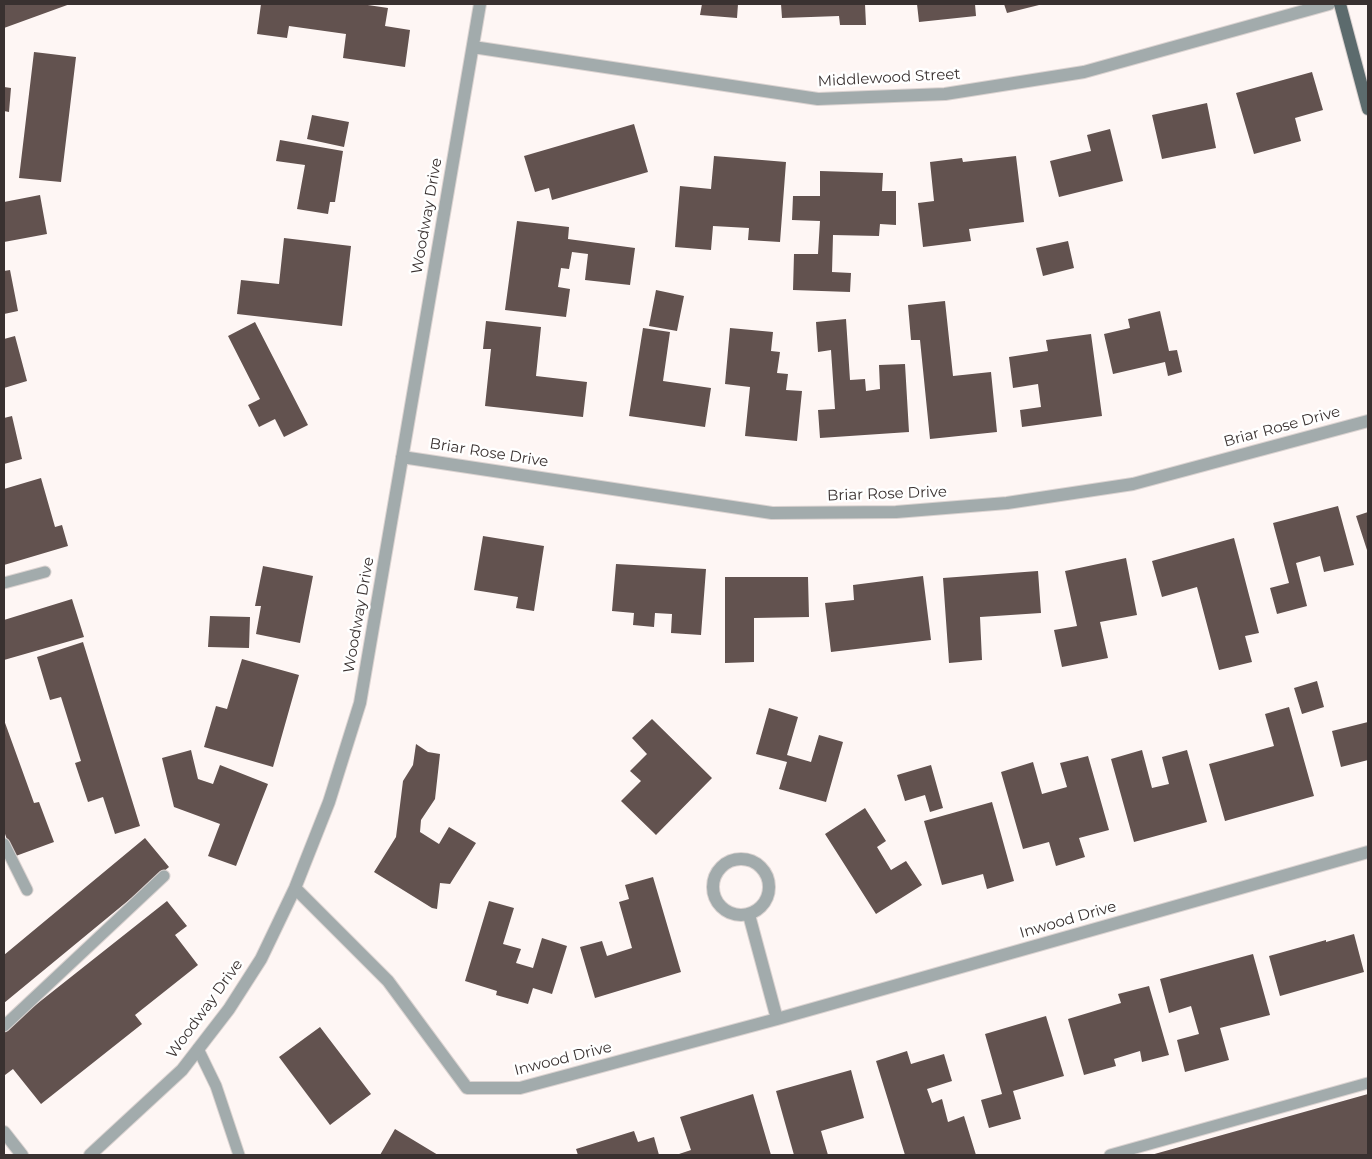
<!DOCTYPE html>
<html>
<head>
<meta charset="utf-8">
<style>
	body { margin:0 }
	#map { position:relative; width:1372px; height:1159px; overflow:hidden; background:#fef6f4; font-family:Montserrat,sans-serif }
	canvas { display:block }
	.frame { position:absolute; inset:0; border:5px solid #393130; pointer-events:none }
</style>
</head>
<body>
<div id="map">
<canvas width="1372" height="1159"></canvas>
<div class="frame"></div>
</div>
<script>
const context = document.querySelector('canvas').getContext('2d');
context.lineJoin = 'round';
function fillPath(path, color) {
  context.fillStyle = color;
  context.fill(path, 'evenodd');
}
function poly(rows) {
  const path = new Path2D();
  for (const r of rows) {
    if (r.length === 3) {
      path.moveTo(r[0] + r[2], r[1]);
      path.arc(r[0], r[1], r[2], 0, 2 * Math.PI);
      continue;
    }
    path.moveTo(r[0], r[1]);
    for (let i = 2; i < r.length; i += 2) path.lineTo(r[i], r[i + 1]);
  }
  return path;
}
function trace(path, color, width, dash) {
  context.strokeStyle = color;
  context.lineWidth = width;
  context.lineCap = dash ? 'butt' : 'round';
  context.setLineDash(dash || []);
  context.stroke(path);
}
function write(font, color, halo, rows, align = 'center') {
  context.font = font + ' Montserrat,sans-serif';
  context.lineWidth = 5;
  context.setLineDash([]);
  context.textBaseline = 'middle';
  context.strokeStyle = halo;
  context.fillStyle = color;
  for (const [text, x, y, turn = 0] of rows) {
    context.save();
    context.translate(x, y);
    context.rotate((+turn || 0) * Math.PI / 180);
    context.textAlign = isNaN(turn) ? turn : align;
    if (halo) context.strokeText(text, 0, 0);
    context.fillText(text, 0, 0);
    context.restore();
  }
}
fillPath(poly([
	[4,4,70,4,4,28],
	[261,4,361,4,388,8,385,26,410,30,405,67,343,58,346,34,289,26,287,38,257,34],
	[702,4,738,4,737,18,700,15],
	[781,4,865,4,866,25,840,25,839,16,782,18],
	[917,4,975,4,976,16,919,22],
	[1004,4,1043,4,1007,13],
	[34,52,76,57,61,182,19,178],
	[1312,72,1323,110,1295,118,1301,141,1254,154,1236,93],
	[4,87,11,88,9,112,4,111],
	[1207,103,1216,148,1162,159,1152,115],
	[312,115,349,122,344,147,307,139],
	[634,124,648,172,552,200,549,188,535,192,524,156],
	[1110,129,1123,181,1059,197,1050,161,1091,151,1087,135],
	[280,140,343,151,335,202,330,202,328,214,297,209,305,165,276,161],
	[714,156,786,162,780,242,748,240,749,228,713,226,711,250,675,247,680,186,711,189],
	[1016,156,1024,222,969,229,971,241,923,247,918,203,934,201,930,162,962,158,963,162],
	[820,171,883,173,882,191,896,191,896,225,880,224,879,236,833,235,832,272,851,273,850,292,793,290,794,254,818,254,820,221,792,220,793,196,820,196],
	[40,195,47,234,4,242,4,202],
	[517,221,569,227,568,239,635,248,630,285,585,280,588,254,572,252,569,269,561,268,558,287,570,289,566,317,505,310],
	[284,238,351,246,342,326,237,314,241,280,279,284],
	[1068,241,1074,268,1043,276,1036,248],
	[10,270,18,311,4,314,4,271],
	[656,290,684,296,677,331,649,326],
	[945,301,953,376,991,372,997,432,930,439,920,340,911,340,908,305],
	[1160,311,1169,351,1177,350,1182,372,1168,376,1165,362,1113,374,1104,334,1130,328,1128,319],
	[846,319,850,380,865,379,866,391,880,389,879,365,905,364,909,432,820,438,818,410,835,409,831,350,818,352,816,322],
	[486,321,541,327,536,376,587,382,583,417,485,406,491,349,483,349],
	[255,322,308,425,284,437,275,419,259,427,248,405,260,399,228,336],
	[643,328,670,332,663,381,711,388,705,427,629,416],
	[730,328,773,332,771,351,780,352,777,373,788,374,786,390,802,391,797,441,745,436,750,387,725,384],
	[1091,334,1102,416,1022,427,1020,410,1041,407,1038,384,1013,388,1009,357,1048,351,1046,340],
	[15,336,27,381,4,388,4,339],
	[12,416,22,459,4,464,4,418],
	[41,478,55,527,62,525,68,546,4,565,4,489],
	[1338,506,1354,565,1324,572,1320,556,1296,563,1307,606,1277,614,1270,588,1289,583,1273,523],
	[1368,512,1368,549,1367,550,1356,516],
	[483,536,544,546,534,611,516,608,518,597,474,590],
	[1234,538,1259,633,1245,636,1252,662,1219,670,1197,587,1162,597,1152,561],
	[1126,558,1137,615,1100,622,1108,658,1062,667,1054,630,1077,626,1065,571],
	[616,564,706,569,701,635,671,633,672,614,655,613,654,627,633,625,634,613,612,611],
	[263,566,313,576,300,643,256,634,261,606,255,606],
	[1038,571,1041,613,980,617,982,660,949,663,943,578],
	[923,576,931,640,831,652,825,603,854,600,853,585],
	[725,577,808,577,809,617,754,618,754,662,725,663],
	[72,599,84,637,4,660,4,620],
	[210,616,250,617,249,648,208,647],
	[83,642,140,826,115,834,103,797,88,802,75,763,81,761,61,697,50,700,37,657],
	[242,659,299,675,273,767,204,747,216,706,227,709],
	[1317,681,1324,707,1302,714,1294,688],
	[1289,707,1314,796,1225,821,1209,764,1274,746,1265,714],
	[769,708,798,717,787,755,811,762,819,735,843,742,826,802,779,789,787,762,756,754],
	[652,719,712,778,656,835,621,801,641,781,630,771,647,754,632,738],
	[4,720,34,803,39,802,54,842,13,857,4,831],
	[1368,722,1368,760,1341,767,1332,731],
	[416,744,428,752,440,754,435,799,421,820,420,832,439,844,449,827,476,843,450,884,440,883,437,909,432,908,374,872,396,837,403,781,413,765],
	[191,750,198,779,213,784,220,765,268,784,236,866,208,856,220,824,174,807,162,758],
	[1142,750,1152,788,1169,784,1162,757,1187,750,1207,822,1134,842,1111,759],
	[1088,756,1109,830,1079,838,1085,857,1056,866,1049,842,1023,849,1001,772,1033,762,1042,794,1067,787,1060,763],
	[931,765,943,808,930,812,925,795,905,801,897,775],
	[992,802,1014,881,987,889,983,874,942,885,924,821],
	[865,808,886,841,877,847,891,870,906,861,922,885,876,914,825,834],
	[145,838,169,867,4,1003,4,955],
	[653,877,681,972,595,998,580,947,602,941,607,956,632,948,619,902,629,899,625,885],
	[167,901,187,926,175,935,198,965,135,1015,142,1024,41,1104,13,1069,5,1075,4,1074,4,1030],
	[489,901,514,908,503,944,521,949,516,963,533,968,542,938,567,946,552,994,533,988,528,1004,496,995,497,991,465,981],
	[1354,934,1364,972,1280,996,1269,956,1326,940,1326,942],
	[1253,954,1270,1015,1220,1028,1229,1060,1185,1072,1177,1040,1199,1034,1191,1006,1169,1013,1160,979],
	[1149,986,1169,1055,1142,1062,1140,1051,1114,1059,1116,1066,1084,1075,1068,1019,1121,1003,1118,994],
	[1046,1016,1064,1076,1013,1091,1021,1119,989,1128,981,1100,1002,1094,985,1034],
	[320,1027,371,1094,330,1125,279,1057],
	[907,1051,911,1064,944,1054,952,1081,927,1089,932,1103,942,1099,948,1122,964,1116,976,1155,905,1155,876,1061],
	[851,1070,864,1118,821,1131,828,1155,794,1155,776,1091],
	[753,1094,771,1155,676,1155,691,1150,680,1117],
	[1368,1094,1368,1155,1151,1155],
	[395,1129,438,1155,380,1155],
	[634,1131,638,1142,654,1137,659,1155,578,1155,576,1149]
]), '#62524f');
const service = poly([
	[4,583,45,572],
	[4,844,27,890],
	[4,1026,164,876],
	[198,1049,216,1086,239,1155],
	[1110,1155,1368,1083]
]);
const minor = poly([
	[473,47,818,99,945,94,1084,72,1329,4],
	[402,457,772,513,896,512,1007,503,1133,484,1368,421],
	[741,887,28],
	[295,888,388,981,467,1088,520,1088,777,1019,1368,852],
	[749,915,777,1019],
	[4,1132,22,1155],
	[90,1155,182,1070,229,1009,261,959,295,888,329,802,360,703,480,4]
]);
const primary = poly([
	[1340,4,1368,109]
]);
trace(service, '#dbd3d1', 13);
trace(minor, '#dbd3d1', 14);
trace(primary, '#dbd3d1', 14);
trace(service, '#a2abac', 11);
trace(minor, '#a2abac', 12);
trace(primary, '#5c6b6d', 12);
write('15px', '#393130', '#fff', [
	["Middlewood Street",889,78,-3],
	["Woodway Drive",427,216,-80],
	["Briar Rose Drive",1282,427,-15],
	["Briar Rose Drive",489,453,9],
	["Briar Rose Drive",887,494,-2],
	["Woodway Drive",359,615,-80],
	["Inwood Drive",1068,920,-16],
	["Woodway Drive",205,1009,-54],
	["Inwood Drive",563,1059,-14]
]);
</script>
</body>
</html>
